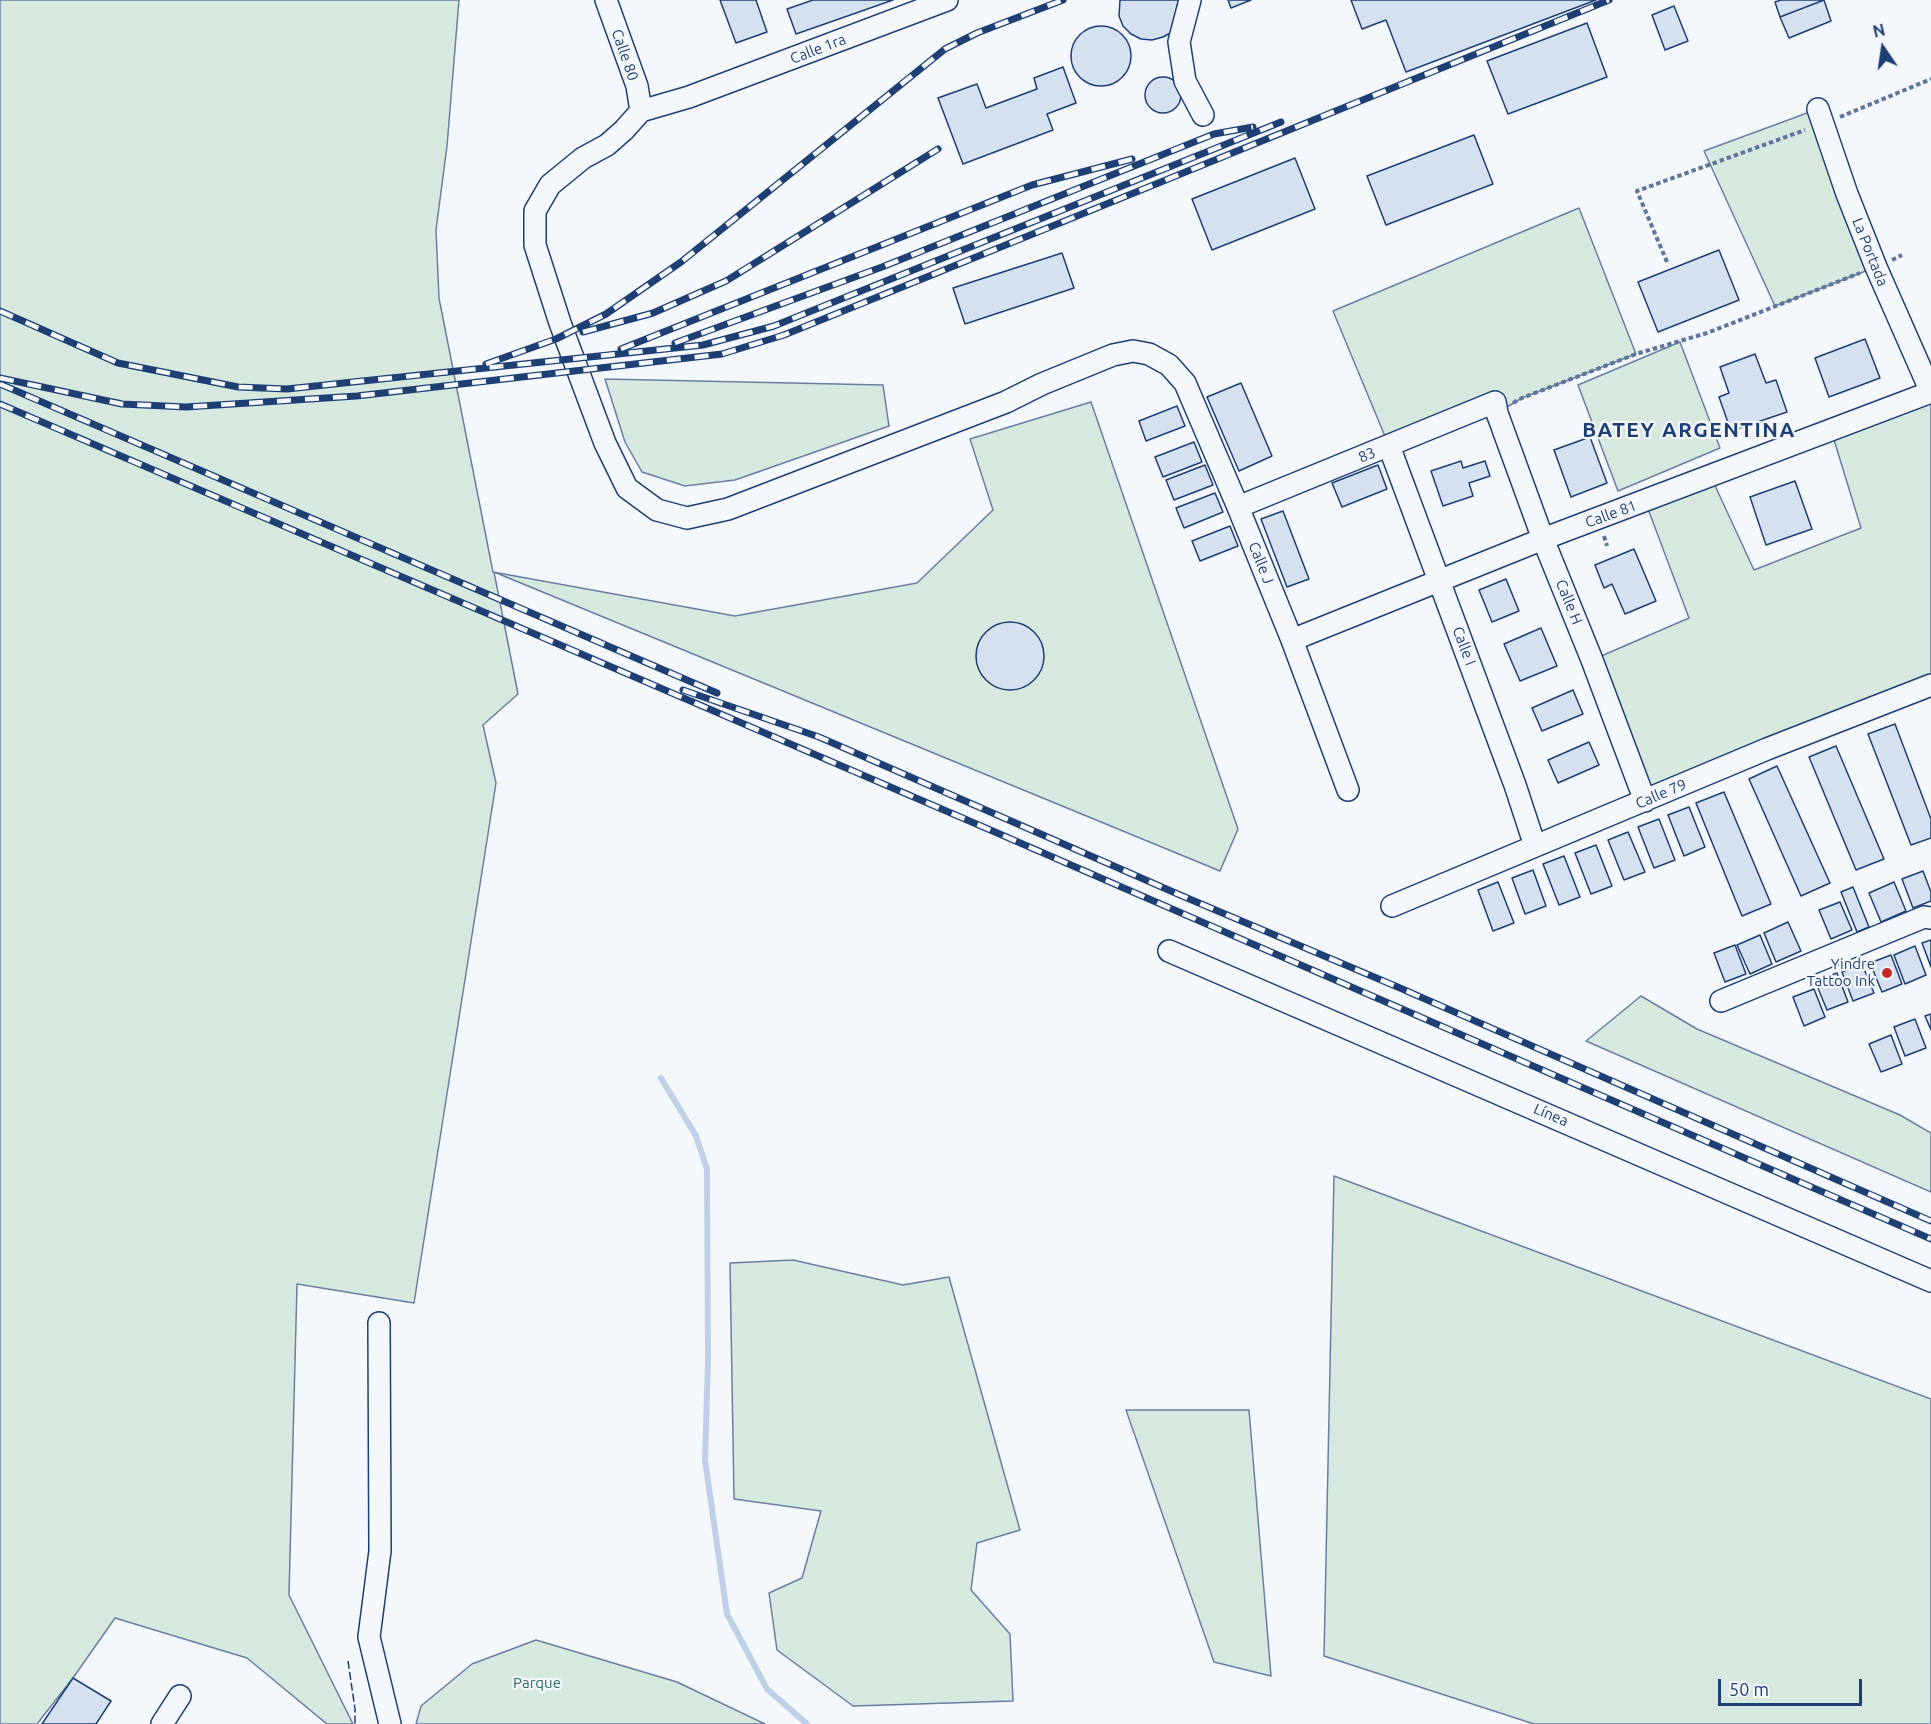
<!DOCTYPE html>
<html>
<head>
<meta charset="utf-8">
<style>
	body { margin:0 }
	#map { position:relative; width:1931px; height:1724px; overflow:hidden; background:#f4f7fb; font-family:Ubuntu,sans-serif }
	canvas { display:block }
	.north { position:absolute; left:1853px; top:18px; width:60px; height:60px; -webkit-text-stroke:4px #f4f7fb; paint-order:stroke; rotate:347deg; font-size:16px; font-weight:700; line-height:24px; text-align:center; color:#1d3f73 }
	.north::after { content:''; display:block; margin:auto; width:21px; height:27px; background:#1d3f73; clip-path:polygon(50% 0,100% 100%,50% 72%,0 100%) }
	.scale { position:absolute; left:1718px; top:1679px; width:144px; height:27px; box-sizing:border-box; border:3px solid #1d3f73; border-top:0; padding-left:8px; font-size:18px; line-height:21px; white-space:nowrap; color:#1d3f73; -webkit-text-stroke:4px #f4f7fb; paint-order:stroke }
</style>
</head>
<body>
<div id="map">
<canvas width="1931" height="1724"></canvas>
<div class="north">N</div>
<div class="scale">50 m</div>
</div>
<script>
const context = document.querySelector('canvas').getContext('2d');
context.lineJoin = 'round';
function fillPath(path, color) {
  context.fillStyle = color;
  context.fill(path, 'evenodd');
}
function poly(rows) {
  const path = new Path2D();
  for (const r of rows) {
    if (r.length === 3) {
      path.moveTo(r[0] + r[2], r[1]);
      path.arc(r[0], r[1], r[2], 0, 2 * Math.PI);
      continue;
    }
    path.moveTo(r[0], r[1]);
    for (let i = 2; i < r.length; i += 2) path.lineTo(r[i], r[i + 1]);
  }
  return path;
}
function trace(path, color, width, dash) {
  context.strokeStyle = color;
  context.lineWidth = width;
  context.lineCap = dash ? 'butt' : 'round';
  context.setLineDash(dash || []);
  context.stroke(path);
}
function write(font, color, halo, rows, align = 'center') {
  context.font = font + ' Ubuntu,sans-serif';
  context.lineWidth = 4.5;
  context.setLineDash([]);
  context.textBaseline = 'middle';
  context.strokeStyle = halo;
  context.fillStyle = color;
  for (const [text, x, y, turn = 0] of rows) {
    context.save();
    context.translate(x, y);
    context.rotate((+turn || 0) * Math.PI / 180);
    context.textAlign = isNaN(turn) ? turn : align;
    if (halo) context.strokeText(text, 0, 0);
    context.fillText(text, 0, 0);
    context.restore();
  }
}
const green = poly([
	[0,0,459,0,447,146,436,230,439,298,493,572,735,616,917,583,993,510,970,439,1091,402,1238,829,1220,871,494,572,518,694,483,725,496,783,414,1303,297,1284,289,1595,353,1724,327,1724,247,1658,115,1618,73,1678,37,1724,0,1724,0,0],
	[1818,109,1876,267,1775,306,1704,151,1818,109],
	[1579,208,1636,354,1522,398,1497,413,1389,446,1333,311,1579,208],
	[1680,342,1720,448,1618,491,1578,385,1680,342],
	[605,379,883,385,889,426,735,480,685,486,642,472,625,442,605,379],
	[1931,392,1931,685,1645,801,1592,660,1689,618,1645,501,1711,477,1754,570,1861,528,1831,430,1931,392],
	[1641,996,1697,1029,1900,1115,1931,1133,1931,1192,1586,1041,1641,996],
	[1334,1176,1931,1399,1931,1724,1534,1724,1324,1656,1334,1176],
	[793,1260,903,1285,949,1277,1020,1530,977,1543,971,1590,1010,1634,1013,1701,853,1706,777,1650,769,1593,802,1578,821,1511,734,1499,730,1263,793,1260],
	[1126,1410,1249,1410,1271,1676,1214,1662,1126,1410],
	[536,1640,677,1682,765,1724,416,1724,421,1706,472,1664,536,1640]
]);
fillPath(green, '#d7e8df');
trace(green, '#687fa3', 1.5);
trace(poly([
	[661,1078,696,1136,707,1169,708,1360,705,1460,727,1614,767,1689,807,1724]
]), '#bed0e5', 6);
const building = poly([
	[720,0,756,0,767,32,736,43,720,0],
	[813,0,893,0,796,34,787,9,813,0],
	[1120,0,1181,0,1172,32,1163,37,1152,40,1141,39,1131,34,1123,26,1119,16,1120,0],
	[1228,0,1251,0,1231,8,1228,0],
	[1351,0,1596,0,1406,72,1386,20,1362,29,1351,0],
	[1781,0,1824,0,1780,17,1775,2,1781,0],
	[1824,0,1831,21,1789,38,1780,17,1824,0],
	[1674,6,1688,41,1665,50,1652,15,1674,6],
	[1587,23,1607,77,1508,114,1487,61,1587,23],
	[1101,56,30],
	[1063,67,1076,103,1047,114,1053,130,963,164,938,98,977,84,986,108,1037,89,1034,78,1063,67],
	[1163,95,18],
	[1474,135,1493,184,1386,225,1367,176,1474,135],
	[1295,158,1315,209,1212,250,1192,199,1295,158],
	[1719,250,1739,300,1658,332,1638,282,1719,250],
	[1062,253,1074,288,965,324,953,288,1062,253],
	[1865,339,1880,378,1829,397,1815,358,1865,339],
	[1755,354,1766,383,1776,380,1787,412,1731,431,1719,397,1729,393,1720,367,1755,354],
	[1241,383,1272,456,1239,471,1207,397,1241,383],
	[1177,406,1185,426,1146,441,1139,421,1177,406],
	[1590,437,1607,483,1571,497,1554,450,1590,437],
	[1194,442,1202,462,1163,477,1155,457,1194,442],
	[1461,461,1463,468,1485,461,1490,476,1469,483,1473,496,1443,506,1431,471,1461,461],
	[1205,465,1213,485,1174,500,1166,480,1205,465],
	[1378,465,1387,489,1342,507,1332,483,1378,465],
	[1795,481,1812,529,1766,545,1750,497,1795,481],
	[1215,493,1223,512,1184,528,1176,508,1215,493],
	[1283,511,1309,579,1287,587,1261,519,1283,511],
	[1230,526,1238,546,1200,561,1192,541,1230,526],
	[1634,549,1656,601,1625,614,1612,584,1604,588,1595,565,1634,549],
	[1506,579,1519,611,1492,622,1479,590,1506,579],
	[1010,656,34],
	[1541,628,1557,666,1520,681,1504,644,1541,628],
	[1573,690,1583,714,1542,731,1532,708,1573,690],
	[1895,724,1931,819,1931,838,1911,845,1868,734,1895,724],
	[1589,742,1599,765,1558,783,1548,760,1589,742],
	[1836,746,1884,859,1856,870,1809,757,1836,746],
	[1777,766,1830,883,1801,896,1749,779,1777,766],
	[1724,792,1771,904,1742,916,1696,803,1724,792],
	[1689,807,1705,847,1684,856,1668,815,1689,807],
	[1659,819,1675,860,1654,868,1638,827,1659,819],
	[1628,832,1645,872,1624,880,1608,840,1628,832],
	[1596,845,1612,886,1591,894,1575,853,1596,845],
	[1564,856,1580,897,1559,905,1543,864,1564,856],
	[1533,870,1546,906,1525,914,1512,878,1533,870],
	[1923,871,1931,892,1931,901,1913,908,1902,879,1923,871],
	[1498,882,1514,923,1493,931,1478,890,1498,882],
	[1894,882,1906,911,1881,922,1869,893,1894,882],
	[1853,887,1869,927,1857,932,1841,892,1853,887],
	[1840,902,1852,930,1831,939,1819,910,1840,902],
	[1788,922,1801,951,1776,962,1764,933,1788,922],
	[1760,935,1772,964,1750,974,1737,945,1760,935],
	[1931,940,1931,967,1922,943,1931,940],
	[1735,945,1746,974,1725,982,1714,953,1735,945],
	[1915,946,1926,975,1905,984,1894,955,1915,946],
	[1891,955,1902,984,1882,992,1870,963,1891,955],
	[1862,964,1874,993,1853,1001,1842,972,1862,964],
	[1837,973,1848,1002,1827,1010,1815,981,1837,973],
	[1814,989,1825,1017,1804,1026,1793,997,1814,989],
	[1931,1014,1931,1030,1925,1016,1931,1014],
	[1915,1019,1926,1048,1905,1056,1894,1027,1915,1019],
	[1891,1035,1902,1064,1881,1072,1869,1044,1891,1035],
	[73,1678,111,1701,96,1724,42,1724,73,1678]
]);
fillPath(building, '#d5e0f0');
trace(building, '#1d3f73', 1.5);
const minor = poly([
	[606,0,637,86,641,111],
	[947,0,689,97,641,111,624,130,607,145,583,158,550,185,535,211,535,245,560,323,605,443,627,488,657,510,687,518,728,509,1006,402,1042,384,1113,355,1133,351,1149,354,1169,365,1185,383,1238,507,1292,640,1348,790],
	[1190,0,1179,42,1185,81,1203,115],
	[1818,109,1847,194,1876,267,1931,392],
	[1389,446,1515,785,1535,846],
	[1238,507,1495,402,1497,413,1543,539,1592,660,1645,801],
	[1292,640,1543,539,1931,392],
	[1392,906,1767,749,1931,685],
	[1169,951,1931,1281],
	[1721,1001,1924,917,1931,918],
	[379,1323,380,1551,369,1637,390,1724],
	[162,1724,180,1696]
]);
trace(minor, '#1d3f73', 24);
trace(poly([
	[1840,117,1931,79],
	[1892,260,1902,255],
	[1667,262,1637,191,1805,130],
	[1513,403,1522,398,1636,354,1707,333,1860,273],
	[1604,536,1607,546]
]), '#5e769c', 4, [4.5, 3]);
trace(minor, '#f4f7fb', 21);
const rail = poly([
	[0,311,118,363,238,387,287,389,703,345,774,326,1281,122],
	[583,332,653,313,726,281,938,149],
	[675,343,882,267,1214,134,1253,127],
	[621,349,1032,185,1132,159],
	[486,364,556,339,606,314,681,262,945,49,977,33,1063,0],
	[0,378,122,404,186,407,357,396,722,354,784,335,1609,0],
	[0,384,717,693],
	[0,404,995,832,1931,1239],
	[683,690,819,737,1180,895,1400,988,1931,1221]
]);
trace(rail, '#1d3f73', 7);
trace(rail, '#f4f7fb', 4.5, [14]);
trace(poly([
	[348,1661,355,1709,355,1724]
]), '#1d3f73', 1.5, [8, 3]);
for (const [x, y, r, color] of [
	[1887,973,6,"#c62828"]
]) {
  const dot = new Path2D();
  dot.arc(x, y, r, 0, 2 * Math.PI);
  context.fillStyle = color;
  context.fill(dot);
  trace(dot, '#f4f7fb', 2);
}
write('15px', '#1d3f73', '#f4f7fb', [
	["Calle 1ra",818,49,-21],
	["Calle 80",625,55,71],
	["La Portada",1870,252,68],
	["83",1367,455,-22],
	["Calle 81",1611,514,-20],
	["Calle J",1261,563,68],
	["Calle H",1569,602,68],
	["Calle I",1464,646,69],
	["Calle 79",1661,794,-23],
	["Línea",1551,1115,23]
]);
write('15px', '#1d3f73', '#f4f7fb', [
	["Yindre",1875,964],
	["Tattoo Ink",1875,981]
], 'right');
write('15px', '#2c6c60', '#f4f7fb', [
	["Parque",537,1683]
]);
context.letterSpacing = '1.5px';
write('bold 21px', '#1d3f73', '#f4f7fb', [
	["BATEY ARGENTINA",1689,430]
]);
context.letterSpacing = '0px';
</script>
</body>
</html>
